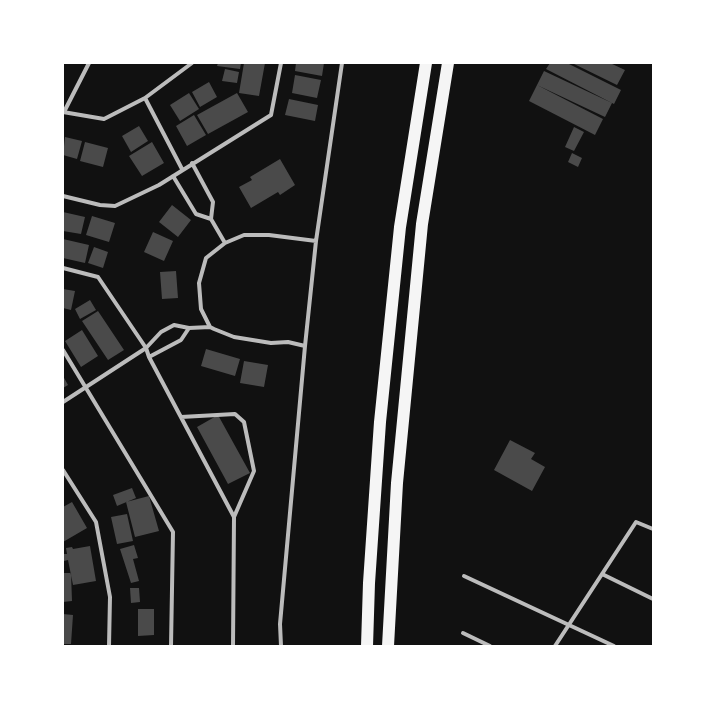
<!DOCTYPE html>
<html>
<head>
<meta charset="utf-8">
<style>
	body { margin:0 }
	#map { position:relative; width:716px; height:709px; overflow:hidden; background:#111; font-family:Poppins,sans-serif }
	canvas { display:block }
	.frame { position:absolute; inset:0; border:64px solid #fff; pointer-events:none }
</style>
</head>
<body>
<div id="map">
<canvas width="716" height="709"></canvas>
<div class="frame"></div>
</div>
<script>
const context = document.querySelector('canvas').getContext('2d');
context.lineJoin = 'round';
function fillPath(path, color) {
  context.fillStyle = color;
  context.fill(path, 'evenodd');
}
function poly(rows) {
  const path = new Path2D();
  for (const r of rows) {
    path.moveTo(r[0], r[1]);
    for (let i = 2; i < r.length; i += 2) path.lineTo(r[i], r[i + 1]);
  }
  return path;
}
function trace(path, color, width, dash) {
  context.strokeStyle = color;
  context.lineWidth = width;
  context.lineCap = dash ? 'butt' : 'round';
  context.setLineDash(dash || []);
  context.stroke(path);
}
fillPath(poly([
	[218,63,241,63,240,69,217,66],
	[244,63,265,63,259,96,239,93],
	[296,63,324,63,322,76,295,71],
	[550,63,567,63,621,90,614,104,546,69],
	[572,63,610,63,625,70,617,85],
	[225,69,239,72,237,83,222,81],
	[544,71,612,103,605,117,537,85],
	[295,75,321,80,317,98,292,93],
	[209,82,217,97,200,107,192,92],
	[537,85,603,119,595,135,529,101],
	[189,93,199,109,180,121,170,105],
	[237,93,248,112,208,134,197,115],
	[289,99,318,105,315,121,285,115],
	[194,115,206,135,187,146,176,126],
	[139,126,148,141,131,152,122,136],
	[574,127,584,132,574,151,565,147],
	[65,137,82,141,77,159,63,155],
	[85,142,108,148,103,167,80,161],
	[152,142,164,163,142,176,129,156],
	[572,153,582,158,578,167,568,162],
	[280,159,295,185,280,195,278,192,251,208,239,187,252,180,250,177],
	[172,205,191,220,178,237,159,222],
	[63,212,85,217,81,234,63,231],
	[92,216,115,223,109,242,86,235],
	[153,232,173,241,164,261,144,252],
	[63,239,89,245,85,263,63,258],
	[94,247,108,252,103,268,88,263],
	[176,271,178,298,162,299,160,272],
	[63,289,75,291,71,310,63,308],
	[90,300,96,310,80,319,75,309],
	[98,311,124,350,108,360,82,321],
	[82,330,98,356,81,367,65,341],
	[206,349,240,359,235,376,201,366],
	[244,361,268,365,264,387,240,383],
	[63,376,68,385,63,388],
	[218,415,250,473,228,484,197,427],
	[510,440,535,453,531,459,545,467,532,491,494,470],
	[132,488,136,498,117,506,113,495],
	[149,496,159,531,135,537,126,502],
	[72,502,87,528,63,542,63,507],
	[127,514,133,541,117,544,111,517],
	[134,545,138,558,133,559,139,581,131,583,120,549],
	[90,546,96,581,73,585,68,560,64,561,63,556,63,554,67,554,66,548,72,547,73,549],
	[63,573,71,573,72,601,63,602],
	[130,588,139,588,140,602,131,603],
	[138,609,154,609,154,635,138,636],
	[63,614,73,615,71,644,63,644]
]), '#4a4a4a');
trace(poly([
	[145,98,182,169],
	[63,112,104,119,145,98,192,63],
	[64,112,89,63],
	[192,163,213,202,211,219,225,243],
	[173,176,196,214,211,219],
	[63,196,100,205,115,206,159,185,271,115,281,63],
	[63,268,98,277,146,348,149,357,234,517,233,646],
	[305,346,288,342,271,343,234,337,214,329,210,327,201,309,199,283,206,258,225,243,244,235,269,235,316,241],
	[63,350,173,532,171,646],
	[149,357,181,340,189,328],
	[63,402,146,348,161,332,174,325,189,328,210,327],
	[181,417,235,414,244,422,254,471,234,517],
	[63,470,96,522,110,597,109,646],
	[602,574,653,599],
	[464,576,614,646],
	[463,633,490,646],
	[281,646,280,624,305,346,316,241,342,63],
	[555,646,636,522,653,529]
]), '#bcbcbc', 4);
trace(poly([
	[367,646,369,583,380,422,400,227,426,63],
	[388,646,397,483,422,224,448,63]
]), '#f5f5f5', 12);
</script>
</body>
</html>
